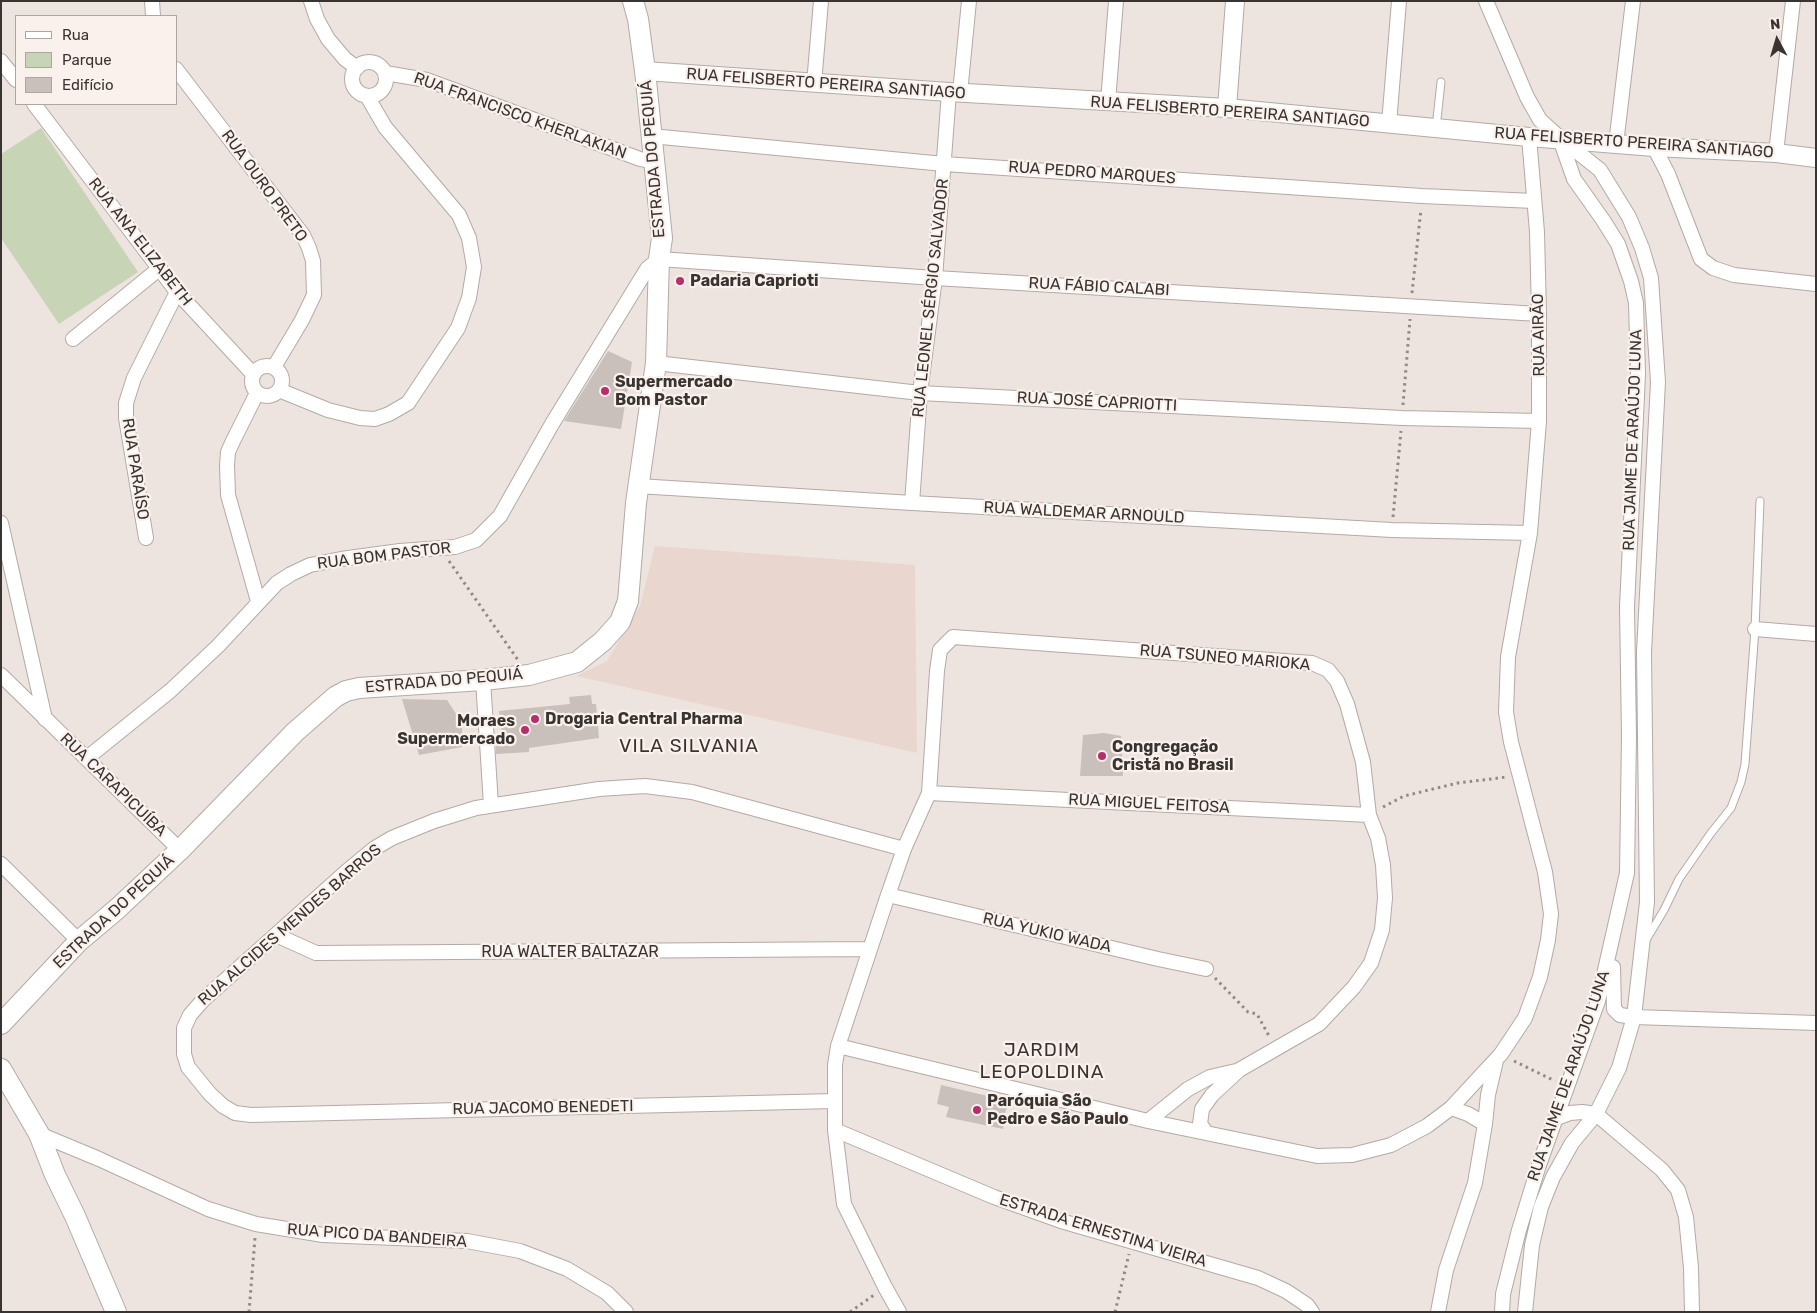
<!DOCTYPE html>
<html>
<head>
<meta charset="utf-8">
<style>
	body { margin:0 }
	#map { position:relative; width:1817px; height:1313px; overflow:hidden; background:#ede4df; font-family:Rubik,sans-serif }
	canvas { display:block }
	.frame { position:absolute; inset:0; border:2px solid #383432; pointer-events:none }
	.legend { position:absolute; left:15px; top:15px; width:162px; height:90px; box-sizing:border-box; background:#fbf1ec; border:1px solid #ada5a2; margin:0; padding:6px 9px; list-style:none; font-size:15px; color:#383432 }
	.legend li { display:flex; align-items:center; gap:10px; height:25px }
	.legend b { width:25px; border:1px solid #ada5a2 }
	.north { position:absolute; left:1752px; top:15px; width:50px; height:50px; -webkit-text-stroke:4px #fbf1ec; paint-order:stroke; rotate:354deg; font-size:14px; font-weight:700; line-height:20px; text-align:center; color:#383432 }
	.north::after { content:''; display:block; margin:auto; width:18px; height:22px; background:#383432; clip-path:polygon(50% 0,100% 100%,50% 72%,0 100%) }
</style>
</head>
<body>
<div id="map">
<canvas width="1817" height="1313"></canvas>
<div class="frame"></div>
<ul class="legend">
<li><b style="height:6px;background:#fff"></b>Rua</li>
<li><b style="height:14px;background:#c8d4b6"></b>Parque</li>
<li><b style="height:14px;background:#c9bfbb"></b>Edifício</li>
</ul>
<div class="north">N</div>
</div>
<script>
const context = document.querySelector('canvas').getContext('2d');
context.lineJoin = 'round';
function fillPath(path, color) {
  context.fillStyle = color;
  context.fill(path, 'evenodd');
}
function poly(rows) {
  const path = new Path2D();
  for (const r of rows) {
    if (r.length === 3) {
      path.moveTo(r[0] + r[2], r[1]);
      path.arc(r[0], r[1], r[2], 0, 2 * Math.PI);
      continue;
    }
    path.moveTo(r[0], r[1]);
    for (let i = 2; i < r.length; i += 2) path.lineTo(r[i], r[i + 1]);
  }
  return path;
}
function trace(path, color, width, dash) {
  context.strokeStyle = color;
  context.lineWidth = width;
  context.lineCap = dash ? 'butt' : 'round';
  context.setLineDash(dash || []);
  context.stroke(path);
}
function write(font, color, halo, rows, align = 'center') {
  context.font = font + ' Rubik,sans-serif';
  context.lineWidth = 4.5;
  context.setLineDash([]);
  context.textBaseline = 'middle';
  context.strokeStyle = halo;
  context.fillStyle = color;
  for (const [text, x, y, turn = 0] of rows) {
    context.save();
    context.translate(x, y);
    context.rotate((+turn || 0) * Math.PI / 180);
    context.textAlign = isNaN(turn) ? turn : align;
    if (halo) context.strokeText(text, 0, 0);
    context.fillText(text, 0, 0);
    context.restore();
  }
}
fillPath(poly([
	[655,546,915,565,917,753,576,676,607,661,640,606]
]), '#e9d7cf');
fillPath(poly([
	[41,128,138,272,59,324,1,238,1,154]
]), '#c8d4b6');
fillPath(poly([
	[608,351,632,362,621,429,564,421],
	[591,695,592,704,596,704,599,738,529,748,529,752,496,754,496,738,502,738,499,711,570,704,569,697],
	[402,699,447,700,462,723,462,747,419,755],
	[1104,733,1121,736,1123,776,1080,776,1083,735],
	[941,1085,1009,1101,1005,1113,1003,1129,946,1117,949,1107,937,1104]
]), '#c9bfbb');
const service = poly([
	[1436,128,1441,82],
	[1646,940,1664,910,1679,879,1711,833,1731,808,1741,782,1745,764,1755,629,1760,501]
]);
const minor = poly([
	[152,1,153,16],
	[311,1,317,19,328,39,345,59,357,68],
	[1486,1,1527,97,1540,120,1560,138,1600,170,1629,217,1642,248,1651,278,1658,382,1644,652,1647,902,1634,1017,1619,1068,1596,1114,1572,1143,1553,1177,1541,1207,1532,1245,1525,1312],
	[1,61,16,80],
	[369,79,17],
	[176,69,303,235,309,248,313,261,314,295,302,320,274,367],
	[385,73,427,80,640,159,655,162],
	[814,84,821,1],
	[960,93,969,1],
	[1108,102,1116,1],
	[34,104,177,292,253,374],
	[1389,124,1399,1],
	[651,136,944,164,1422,196,1534,201],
	[1616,144,1633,1],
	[1654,147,1668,174,1701,259,1713,268,1734,275,1816,284],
	[1776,153,1793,1],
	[73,339,160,268],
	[656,363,920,393,1402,418,1539,421],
	[267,381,15],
	[279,390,328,410,360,418,375,419,389,414,408,403,458,328,469,298,474,267,469,238,459,215,385,127,367,96],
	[257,393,233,441,228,452,227,465,228,495,258,601],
	[638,486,912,503,1392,530,1530,533],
	[912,503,920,393,935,278,949,92],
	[1,523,45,719],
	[146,538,126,418,126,403,134,378,177,292],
	[1755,629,1816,634],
	[1,675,180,850],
	[483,680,491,805],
	[87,758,170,691,218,646,277,583,291,574,310,565,341,559,400,551,455,547,476,540,500,516,552,424,647,269,659,259,935,278,1539,314],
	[929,793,1369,815],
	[1,864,79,941],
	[888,895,1158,959,1206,969],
	[276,935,316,953,869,949],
	[1613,967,1614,1009,1620,1015,1634,1017,1816,1023],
	[838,1046,1148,1121,1317,1156,1352,1155,1391,1145,1427,1126,1451,1108,1501,1054,1525,1018,1540,977,1548,940,1551,914,1545,872,1511,742,1506,712,1508,657,1530,533,1539,421,1539,314,1537,232,1529,137],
	[835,1101,251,1115,235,1113,223,1106,210,1094,188,1067,184,1054,184,1028,190,1015,203,1000,346,872,375,848,392,838,434,821,476,808,599,789,645,786,692,792,904,849],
	[1451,1108,1468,1114,1485,1124],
	[1557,1118,1570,1113,1582,1112,1596,1114,1662,1170,1678,1190,1686,1217,1691,1268,1692,1312],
	[1148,1121,1188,1089,1210,1077,1236,1071],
	[835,1130,994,1197,1061,1221,1258,1278,1286,1291,1307,1305,1312,1312],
	[39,1134,99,1159,208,1209,256,1224,323,1235,467,1241,520,1251,567,1269,607,1293,626,1312],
	[899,1312,885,1287,844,1204,835,1130,835,1065,838,1046,888,895,904,849,929,793,937,671,940,650,953,637,1312,663,1328,670,1337,681,1347,704,1363,762,1369,815,1378,838,1383,865,1385,898,1382,930,1371,963,1354,987,1319,1024,1239,1070,1212,1095,1202,1109,1200,1124,1205,1131],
	[1438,1312,1446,1270,1475,1183,1485,1124,1488,1095,1496,1061],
	[1502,1312,1503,1294,1519,1230,1539,1165,1598,1001,1627,873,1629,736,1627,607,1638,374,1636,303,1631,281,1618,244,1603,220,1574,179,1560,139]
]);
const tertiary = poly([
	[645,71,949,92,1227,108,1529,137,1654,147,1776,153,1816,158],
	[1227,108,1235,1]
]);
const secondary = poly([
	[1,1024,79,941,117,909,180,850,295,732,335,697,346,691,359,688,483,680,529,675,577,662,603,641,620,622,628,601,636,503,656,363,659,259,662,238,645,71,638,19,633,1],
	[1,1069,39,1134,55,1175,75,1216,116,1312]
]);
trace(service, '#b3aaa5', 9);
trace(minor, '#b3aaa5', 16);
trace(tertiary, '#b3aaa5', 20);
trace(secondary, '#b3aaa5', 22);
trace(poly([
	[1412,293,1421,209],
	[1403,405,1410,319],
	[1393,517,1401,431],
	[449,561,518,660],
	[1383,807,1404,796,1458,783,1507,777],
	[1215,978,1248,1012,1257,1014,1269,1036],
	[1514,1061,1555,1081],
	[249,1312,255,1238],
	[850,1312,874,1295],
	[1115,1312,1129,1254]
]), '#908a87', 3, [2.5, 4]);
trace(service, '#fff', 7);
trace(minor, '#fff', 14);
trace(tertiary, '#fff', 18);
trace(secondary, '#fff', 20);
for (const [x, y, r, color] of [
	[680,281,5,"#b62e6e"],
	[605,391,5,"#b62e6e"],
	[535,719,5,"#b62e6e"],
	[525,730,5,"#b62e6e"],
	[1102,756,5,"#b62e6e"],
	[977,1110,5,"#b62e6e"]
]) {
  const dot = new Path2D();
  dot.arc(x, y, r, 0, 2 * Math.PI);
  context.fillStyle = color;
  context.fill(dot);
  trace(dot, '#fbf1ec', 2);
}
write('16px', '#383432', '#fbf1ec', [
	["RUA FELISBERTO PEREIRA SANTIAGO",826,84,4],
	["RUA FELISBERTO PEREIRA SANTIAGO",1230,112,4],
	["RUA FRANCISCO KHERLAKIAN",520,116,20],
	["RUA FELISBERTO PEREIRA SANTIAGO",1634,143,4],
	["ESTRADA DO PEQUIÁ",653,159,-95],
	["RUA PEDRO MARQUES",1092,173,4],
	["RUA OURO PRETO",264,186,54],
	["RUA ANA ELIZABETH",140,242,52],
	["RUA FÁBIO CALABI",1099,287,3],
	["RUA LEONEL SÉRGIO SALVADOR",931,298,-84],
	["RUA AIRÃO",1539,335,-91],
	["RUA JOSÉ CAPRIOTTI",1097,402,3],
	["RUA JAIME DE ARAÚJO LUNA",1633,440,-88],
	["RUA PARAÍSO",135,469,81],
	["RUA WALDEMAR ARNOULD",1084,513,3],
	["RUA BOM PASTOR",384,556,-7],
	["RUA TSUNEO MARIOKA",1225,658,5],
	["ESTRADA DO PEQUIÁ",444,681,-5],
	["RUA CARAPICUÍBA",113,785,44],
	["RUA MIGUEL FEITOSA",1149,804,3],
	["ESTRADA DO PEQUIÁ",114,912,-43],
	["RUA ALCIDES MENDES BARROS",290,925,-41],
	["RUA YUKIO WADA",1047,933,13],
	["RUA WALTER BALTAZAR",570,952],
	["RUA JAIME DE ARAÚJO LUNA",1569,1076,-71],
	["RUA JACOMO BENEDETI",543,1108,-1],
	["ESTRADA ERNESTINA VIEIRA",1103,1231,17],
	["RUA PICO DA BANDEIRA",377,1236,4]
]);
write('bold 16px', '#383432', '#fbf1ec', [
	["Padaria Caprioti",690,281],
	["Supermercado",615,382],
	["Bom Pastor",615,400],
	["Drogaria Central Pharma",545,719],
	["Moraes",515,721,"right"],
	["Supermercado",515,739,"right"],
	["Congregação",1112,747],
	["Cristã no Brasil",1112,765],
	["Paróquia São",987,1101],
	["Pedro e São Paulo",987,1119]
], 'left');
context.letterSpacing = '1px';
write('19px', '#383432', '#fbf1ec', [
	["VILA SILVANIA",689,747],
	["JARDIM",1042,1051],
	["LEOPOLDINA",1042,1073]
]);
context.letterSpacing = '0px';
</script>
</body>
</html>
